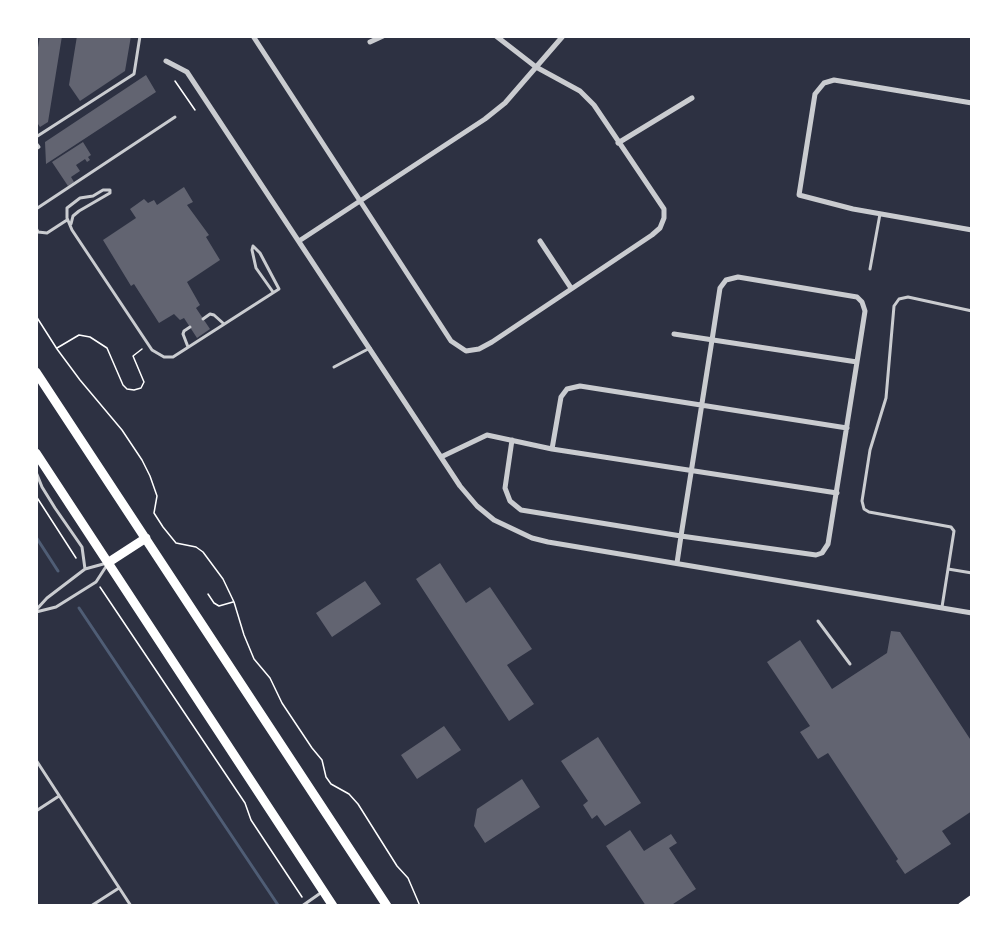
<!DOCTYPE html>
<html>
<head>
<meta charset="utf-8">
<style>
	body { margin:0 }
	#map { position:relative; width:1008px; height:942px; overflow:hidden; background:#2d3142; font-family:"Public Sans",sans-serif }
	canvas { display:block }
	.frame { position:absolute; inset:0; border:38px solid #fff; pointer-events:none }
</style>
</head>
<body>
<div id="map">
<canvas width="1008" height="942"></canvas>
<div class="frame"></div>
</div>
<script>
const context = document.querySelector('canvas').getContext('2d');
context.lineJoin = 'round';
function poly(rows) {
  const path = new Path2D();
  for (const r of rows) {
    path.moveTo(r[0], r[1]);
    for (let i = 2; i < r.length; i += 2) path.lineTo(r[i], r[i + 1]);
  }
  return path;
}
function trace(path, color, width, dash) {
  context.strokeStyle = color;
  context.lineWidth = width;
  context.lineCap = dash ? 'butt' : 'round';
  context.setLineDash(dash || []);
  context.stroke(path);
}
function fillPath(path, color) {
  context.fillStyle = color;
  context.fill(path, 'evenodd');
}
trace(poly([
	[36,537,58,571],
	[79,608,278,905]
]), '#4f5d75', 3);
fillPath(poly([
	[40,36,62,36,48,122,40,127,36,121,36,59],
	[77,36,131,36,125,71,80,101,69,85],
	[146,75,156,92,46,164,45,142],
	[83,142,91,155,88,157,90,160,87,162,85,159,76,165,80,171,71,177,74,182,68,186,52,162],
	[184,187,193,202,187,205,209,235,206,237,220,260,187,282,200,305,196,308,210,329,197,338,184,318,180,320,174,314,159,323,134,284,131,286,103,240,136,218,130,209,144,199,148,203,154,200,157,205],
	[440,563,466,603,490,587,532,649,507,665,534,704,509,721,416,579],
	[365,581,381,604,332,637,316,613],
	[891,631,900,632,972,742,972,811,942,831,951,844,905,874,896,861,898,859,828,753,818,759,800,732,810,726,767,662,800,640,832,689,887,653],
	[444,726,461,750,417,779,401,755],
	[598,737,641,803,605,826,597,815,592,819,583,805,588,801,561,761],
	[522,779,540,807,485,843,474,826,477,809],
	[630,830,644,851,671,834,677,843,669,848,696,889,670,906,646,906,606,846]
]), '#626471');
trace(poly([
	[175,81,195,110],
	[36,316,57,349,80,380,122,430,142,460,150,476,157,496,154,513,163,527,176,543,196,547,203,552,223,579,234,602,244,635,254,659,270,678,282,703,312,748,322,760,326,777,331,784,349,794,358,804,397,866,408,878,420,906],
	[57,348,79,335,90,337,107,348,123,385,127,389,134,390,141,388,144,382,133,356,142,349],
	[36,496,76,558],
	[100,587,245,803,251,820,302,897],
	[208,594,214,603,219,606,233,602]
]), '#fff', 1.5);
trace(poly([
	[36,137,134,74,140,36],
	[36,143,39,147,36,149],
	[110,190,103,190,93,196,80,198,67,208,67,218,72,230,152,350,164,357,173,357,279,289,260,253,253,246],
	[36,209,175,117],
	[71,224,73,216,79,211,110,193,110,190],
	[36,228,38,232,47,233,67,220],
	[253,246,252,250,256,268,273,292],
	[870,269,880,214],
	[203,319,210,314,214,315,224,324],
	[188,347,183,334,184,331,190,327],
	[334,367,370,348],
	[36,472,42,487,55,508,82,547,85,569],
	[948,569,972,573],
	[942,607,954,531,951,527,869,512,864,509,862,501,870,450,886,398,894,306,899,299,908,297,972,311],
	[36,610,47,598,85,569,107,563],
	[36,612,56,607,96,582,107,565],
	[818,621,850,664],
	[36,760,131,906],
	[36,811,59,796],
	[91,906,119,888],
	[302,906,322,892]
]), '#caccd0', 3);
trace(poly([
	[253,36,451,341,466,351,479,349,492,342,652,235,660,228,664,218,664,209,594,105,580,91,536,67,496,36],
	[370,42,383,36],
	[166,61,187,72,460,486,477,506,494,520,532,538,548,542,972,613],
	[972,103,834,80,824,83,815,94,799,195,853,209,972,230],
	[618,143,692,98],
	[299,241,485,119,505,103,563,36],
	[540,241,571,288],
	[674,334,857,362],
	[512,440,505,488,510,501,521,510,681,536,816,555,822,553,828,544,857,362,865,311,862,302,857,297,738,277,726,280,720,288,712,340,681,536,677,563],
	[552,449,561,397,567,389,580,386,847,428],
	[441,457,487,435,552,449,837,493]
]), '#caccd0', 5);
trace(poly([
	[962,906,972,899]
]), '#fff', 8);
trace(poly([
	[36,372,387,906],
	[36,453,333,906],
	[109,562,146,538]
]), '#fff', 9);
</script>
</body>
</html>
